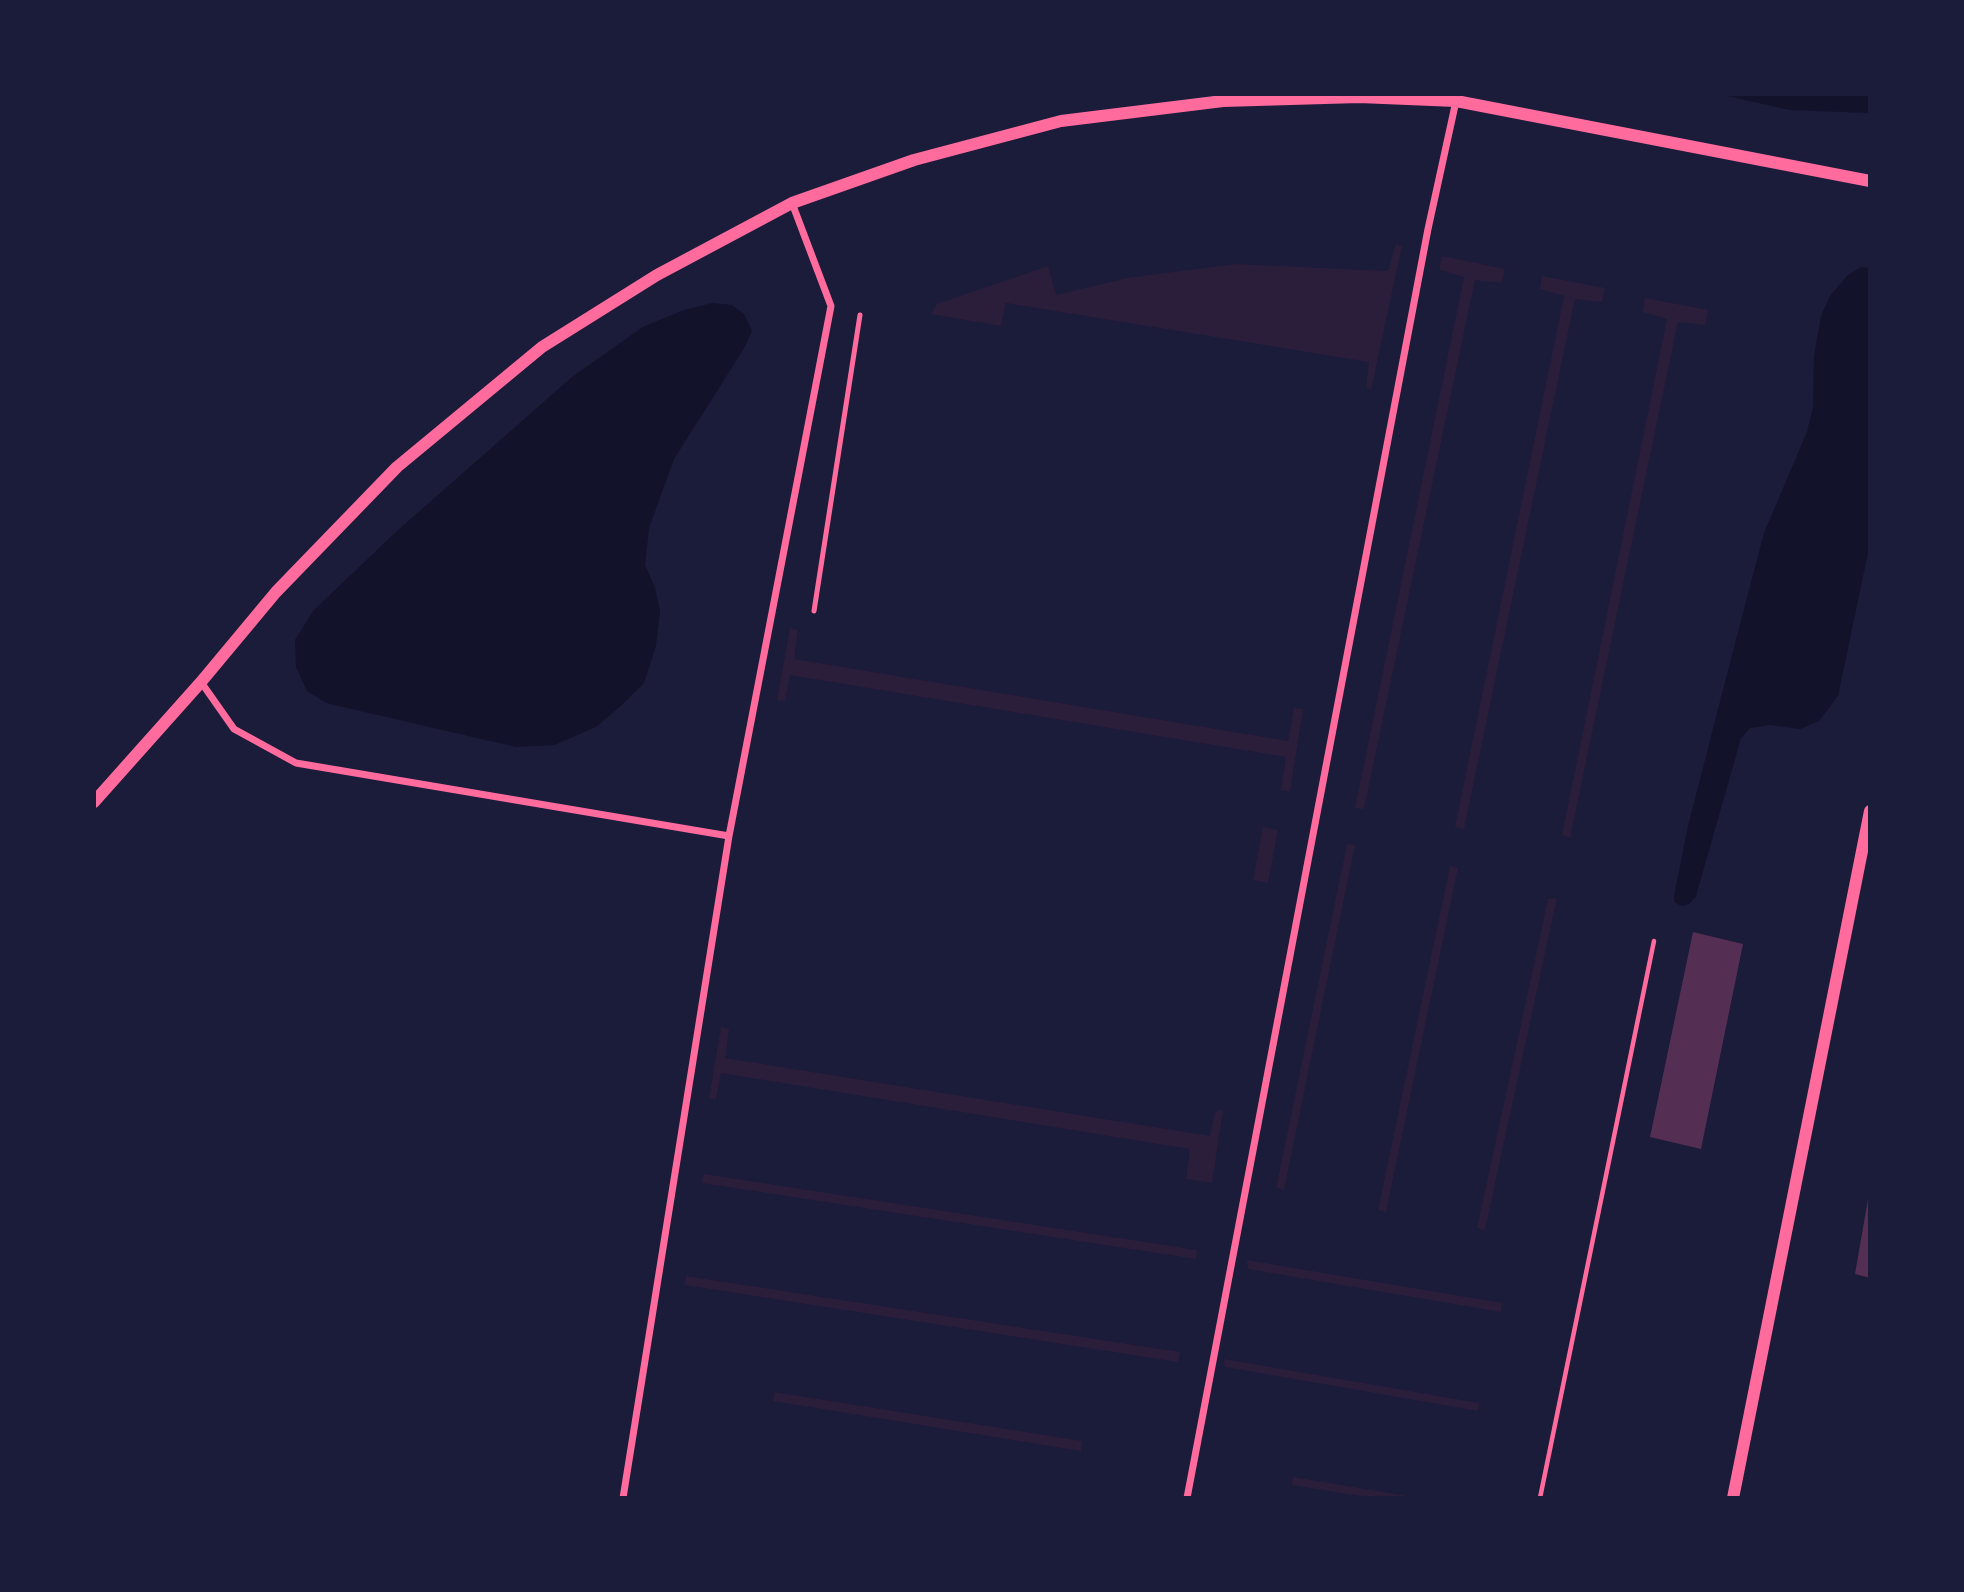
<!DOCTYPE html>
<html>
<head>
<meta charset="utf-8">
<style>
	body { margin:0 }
	#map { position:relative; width:1964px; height:1592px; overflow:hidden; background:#1b1b3a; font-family:Poppins,sans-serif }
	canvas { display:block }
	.frame { position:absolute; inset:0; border:96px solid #1b1b3a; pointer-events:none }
</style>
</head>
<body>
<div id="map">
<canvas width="1964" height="1592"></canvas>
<div class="frame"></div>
</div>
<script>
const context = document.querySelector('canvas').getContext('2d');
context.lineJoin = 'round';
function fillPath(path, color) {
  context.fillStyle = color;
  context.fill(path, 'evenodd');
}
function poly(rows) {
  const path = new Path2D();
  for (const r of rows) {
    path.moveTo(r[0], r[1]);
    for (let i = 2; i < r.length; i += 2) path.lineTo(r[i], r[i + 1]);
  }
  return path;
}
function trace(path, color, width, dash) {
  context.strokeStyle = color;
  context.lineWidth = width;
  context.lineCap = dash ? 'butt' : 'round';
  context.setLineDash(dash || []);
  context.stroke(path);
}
fillPath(poly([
	[1396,244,1402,246,1371,390,1366,387,1369,362,1006,303,1001,326,931,314,937,304,1048,266,1056,295,1127,278,1236,264,1388,271],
	[1442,256,1505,269,1502,283,1475,280,1364,809,1355,808,1464,277,1439,270],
	[1542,276,1605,288,1602,302,1575,299,1464,829,1455,827,1564,296,1540,289],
	[1645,298,1708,310,1705,325,1678,322,1570,838,1562,835,1667,319,1643,312],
	[790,628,798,630,794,659,1288,741,1294,708,1303,709,1290,792,1281,790,1286,757,790,675,785,701,777,700],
	[1263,827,1278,830,1268,883,1253,880],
	[1347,844,1355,845,1284,1190,1276,1188],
	[1450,866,1458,868,1386,1212,1378,1210],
	[1557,898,1485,1230,1477,1228,1548,899],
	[721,1027,729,1029,725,1058,1210,1136,1215,1112,1223,1110,1212,1183,1186,1179,1190,1149,721,1073,716,1099,709,1098],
	[704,1174,1197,1250,1196,1259,702,1183],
	[1247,1260,1502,1303,1501,1312,1248,1269],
	[686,1276,1180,1352,1178,1362,685,1285],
	[1224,1359,1479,1403,1478,1411,1225,1367],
	[774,1392,1082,1441,1081,1451,773,1401],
	[1293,1477,1413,1497,1366,1497,1292,1485]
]), '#2a1e3b');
fillPath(poly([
	[1723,95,1869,95,1869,113,1790,110],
	[1861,267,1870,268,1870,543,1838,696,1819,721,1800,729,1770,725,1750,728,1741,738,1696,896,1689,904,1682,906,1674,902,1674,896,1688,826,1732,655,1764,533,1807,432,1813,407,1814,356,1821,316,1830,296,1847,276],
	[712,303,732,305,744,314,752,331,743,350,674,459,649,528,645,565,655,588,660,611,656,646,644,683,624,703,596,727,554,745,516,747,326,703,307,691,296,667,295,640,314,610,397,531,572,377,643,327,684,310]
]), '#12122b');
fillPath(poly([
	[1693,932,1743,944,1701,1149,1650,1137],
	[1868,1199,1870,1199,1870,1278,1855,1274]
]), '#542f53');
trace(poly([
	[1540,1498,1654,941]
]), '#ff6b9d', 4.5);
trace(poly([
	[814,611,860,315]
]), '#ff6b9d', 5);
trace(poly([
	[201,682,234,729,296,763,729,836],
	[623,1498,729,836,831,306,792,203],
	[1187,1498,1428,229,1456,101]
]), '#ff6b9d', 7);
trace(poly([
	[94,802,201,682,276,592,397,467,542,347,657,275,792,203,914,160,1061,121,1223,101,1359,97,1456,101,1870,181],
	[1733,1498,1870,811]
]), '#ff6b9d', 12);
</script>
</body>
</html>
